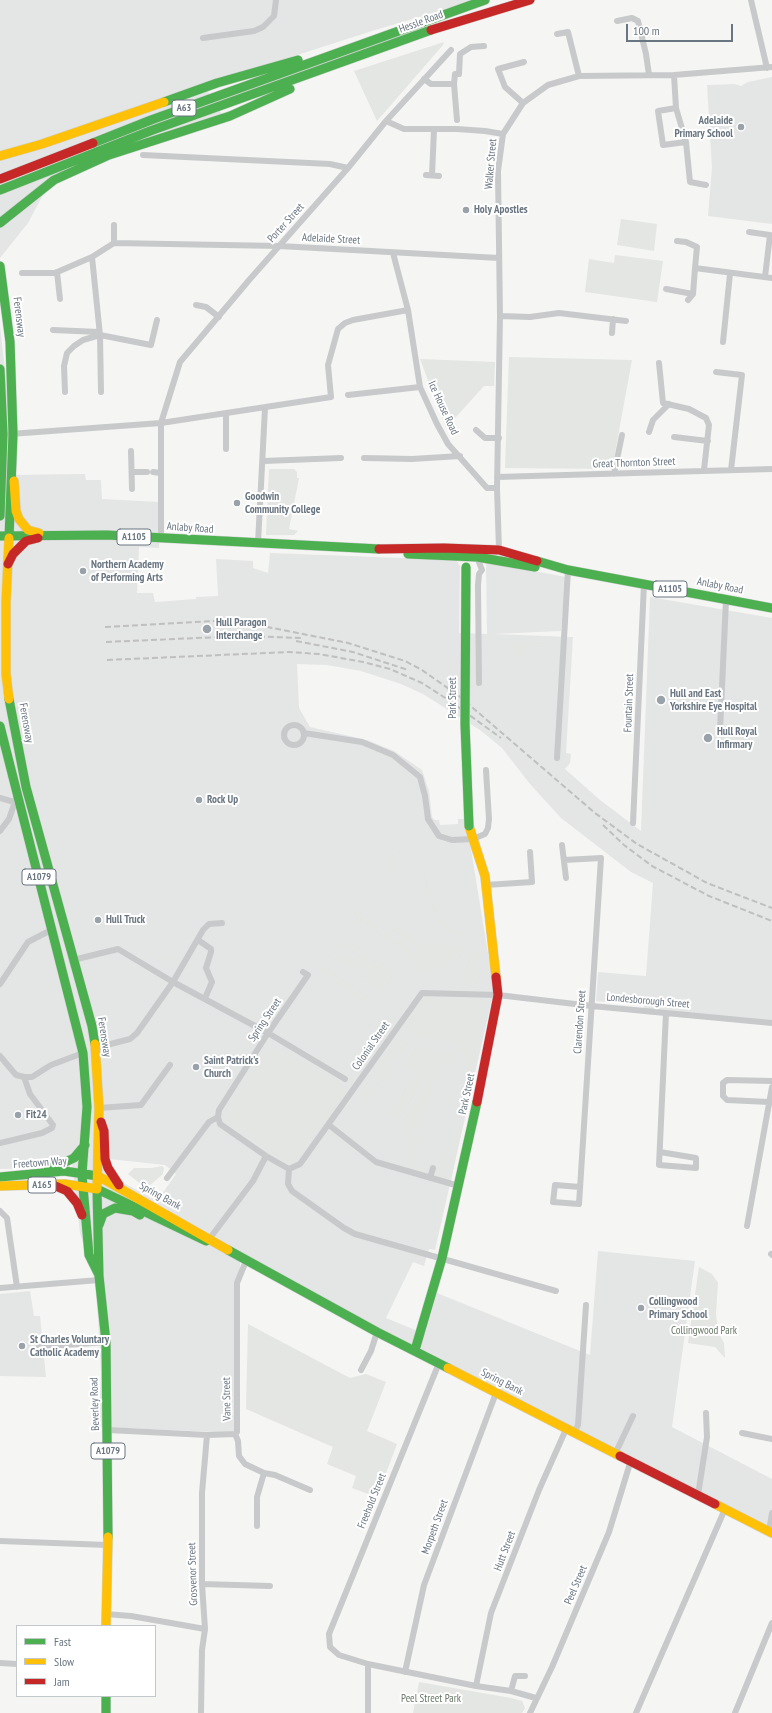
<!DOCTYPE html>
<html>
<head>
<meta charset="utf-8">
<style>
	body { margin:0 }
	#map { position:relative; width:772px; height:1713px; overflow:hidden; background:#f5f5f4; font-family:"PT Sans Narrow",sans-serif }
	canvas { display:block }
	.legend { position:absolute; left:16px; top:1625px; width:140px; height:72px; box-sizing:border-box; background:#fff; border:1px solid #c3c8cc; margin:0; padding:5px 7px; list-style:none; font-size:12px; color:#697580 }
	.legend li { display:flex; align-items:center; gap:8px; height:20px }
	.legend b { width:20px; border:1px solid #c3c8cc }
	.scale { position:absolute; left:626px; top:24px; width:107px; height:18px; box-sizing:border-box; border:2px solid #697580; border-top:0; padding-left:5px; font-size:12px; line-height:14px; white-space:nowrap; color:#697580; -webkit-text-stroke:3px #fff; paint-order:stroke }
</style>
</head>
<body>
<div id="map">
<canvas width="772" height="1713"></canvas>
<ul class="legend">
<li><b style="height:5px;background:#4caf50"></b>Fast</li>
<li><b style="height:5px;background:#ffc107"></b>Slow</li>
<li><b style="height:5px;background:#c62828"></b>Jam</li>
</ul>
<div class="scale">100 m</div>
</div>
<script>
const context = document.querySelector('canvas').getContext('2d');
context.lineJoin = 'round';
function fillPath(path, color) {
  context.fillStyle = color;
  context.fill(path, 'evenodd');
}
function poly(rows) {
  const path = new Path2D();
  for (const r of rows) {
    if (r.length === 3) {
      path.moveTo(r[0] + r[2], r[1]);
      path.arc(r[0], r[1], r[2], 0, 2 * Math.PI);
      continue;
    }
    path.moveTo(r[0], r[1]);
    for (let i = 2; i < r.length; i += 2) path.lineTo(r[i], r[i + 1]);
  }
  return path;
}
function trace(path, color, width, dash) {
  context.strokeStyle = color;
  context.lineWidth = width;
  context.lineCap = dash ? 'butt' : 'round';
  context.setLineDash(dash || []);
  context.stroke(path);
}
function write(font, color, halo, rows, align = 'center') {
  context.font = font + ' "PT Sans Narrow",sans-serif';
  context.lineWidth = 4;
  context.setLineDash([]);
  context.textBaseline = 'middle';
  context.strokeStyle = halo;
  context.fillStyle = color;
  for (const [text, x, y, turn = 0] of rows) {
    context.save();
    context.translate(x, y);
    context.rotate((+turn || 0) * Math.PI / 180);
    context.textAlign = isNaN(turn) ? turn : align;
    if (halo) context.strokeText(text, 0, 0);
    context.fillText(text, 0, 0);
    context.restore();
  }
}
fillPath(poly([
	[0,0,476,0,372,31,204,85,224,118,52,178,28,223,0,258],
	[772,77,772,224,708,216,712,168,707,85,734,84,741,86,748,82],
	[0,326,7,389,8,475,85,474,86,480,101,480,102,499,161,502,159,548,139,547,137,593,153,593,155,602,196,599,196,597,218,596,216,559,253,561,253,568,268,573,270,553,456,560,460,566,459,633,487,634,486,562,566,577,561,631,494,634,573,637,566,753,571,754,570,763,565,769,600,800,641,831,650,597,772,618,772,1025,643,1014,644,1005,596,1001,598,972,646,976,653,883,631,872,561,818,530,784,502,748,480,730,423,694,401,684,361,671,327,665,297,664,299,708,310,727,367,740,394,751,422,770,429,791,432,817,435,820,439,820,440,825,458,824,458,819,466,819,494,990,435,1250,429,1249,424,1266,413,1262,386,1318,425,1334,437,1293,590,1355,598,1251,695,1261,672,1427,772,1479,772,1529,487,1387,240,1252,240,1433,99,1427,101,1372,96,1285,80,1233,72,1163,47,1168,0,1169],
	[109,1159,165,1165,176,1174,157,1201,122,1182,112,1168],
	[30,1291,34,1316,40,1316,46,1377,0,1376,0,1294]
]), '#e4e5e5');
fillPath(poly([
	[444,42,443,45,377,121,354,71],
	[621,219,657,224,654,251,617,245],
	[615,255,663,261,657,302,585,292,589,259,614,263],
	[509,357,632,360,612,469,505,468],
	[420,359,495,362,494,386,484,386,446,428],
	[269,469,294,469,297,472,297,478,299,478,289,529,298,531,294,535,266,535],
	[513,641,556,645,556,649,552,647,529,646,525,647,524,657,513,656],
	[400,850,421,861,437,915,449,927,473,938,470,943,466,936,446,932,447,927,438,925,420,863,404,853,401,858,397,856,390,866,393,869,392,871,387,869,387,865,395,854],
	[356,909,412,949,406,957,404,956,407,952,394,942,391,946,389,945,392,941,386,937,384,939,382,938,383,936,369,925,367,928,366,927,368,924,361,919,356,925,355,923,358,918,353,914],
	[376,918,416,937,448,945,467,947,455,962,447,967,432,970,420,969,408,963,418,948],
	[340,935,359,947,355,952,351,950,350,951,342,948,336,949,332,947],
	[139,946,167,959,170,959,175,956,177,962,175,968,174,970],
	[472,949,477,952,480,977,477,982,473,985,448,984,455,974,460,977,471,962,466,958],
	[363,950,374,958,371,963,372,965,376,959,388,967,385,973,389,968,395,973,382,992,376,988,378,984,376,983,374,986,363,978,365,975,363,974,361,977,343,964,345,961,343,960,340,963,327,954,329,951,348,956,356,960],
	[321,965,375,1001,372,1007,322,974,318,968],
	[426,997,486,1000,466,1105,470,1068,465,1067,465,1056,457,1048,458,1043,425,1036,424,1041,404,1032],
	[400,1040,408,1044,407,1052,393,1062,386,1076,374,1089,370,1099,366,1102,361,1101,364,1097,360,1096,360,1093,396,1041],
	[273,1047,278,1048,341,1085,344,1090,343,1096,301,1156,293,1161,284,1160,231,1124,227,1120,226,1114,268,1050],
	[417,1047,454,1054,458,1060,456,1066,445,1064,440,1067,438,1070,437,1079,433,1078,429,1105,413,1136,419,1139,413,1154,417,1157,412,1159,411,1139,405,1135,407,1130,400,1126,424,1086,427,1077,424,1069,411,1060,411,1055],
	[404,1060,408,1060,423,1070,425,1077,400,1117,394,1120,388,1115,417,1073,402,1063,393,1076],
	[465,1110,451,1181,436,1176,436,1169,441,1170,444,1157,462,1124],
	[77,1128,80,1134,78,1141,69,1150,63,1142,68,1134],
	[419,1160,430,1164,426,1173,412,1170,412,1161],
	[162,1166,164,1168,163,1174,148,1187,142,1185,128,1174,134,1168,152,1168],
	[699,1267,712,1274,718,1283,716,1313,718,1332,724,1343,725,1358,715,1347,688,1343],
	[248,1324,350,1378,366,1374,386,1382,367,1431,397,1444,377,1497,352,1488,356,1476,327,1464,333,1447,246,1409],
	[419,1682,511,1698,522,1701,525,1708,522,1713,413,1713]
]), '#e3e6e2');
const fast = poly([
	[164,102,217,83,298,60],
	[93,143,151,120,485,0],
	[0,190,150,131,431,30],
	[0,223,54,180,109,155,230,116,290,89],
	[0,266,10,342,13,434,9,538],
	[0,369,3,434,0,516],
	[0,536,107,535,379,549],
	[408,554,477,557,535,567],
	[537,561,568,570,772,608],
	[9,699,26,787,92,1026,95,1044],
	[0,726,83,1053,87,1107,82,1174,83,1187],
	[48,1166,61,1164,74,1158,85,1145],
	[0,1177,64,1171,98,1176],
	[83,1187,89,1255,98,1273],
	[97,1189,206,1241],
	[97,1189,99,1276,106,1342,108,1537],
	[99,1225,103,1214,115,1208,133,1211,140,1215],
	[228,1250,377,1332,448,1368],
	[415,1350,442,1258,477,1102],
	[106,1696,106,1713]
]);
const slow = poly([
	[0,156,42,144,164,102],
	[14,481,16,511,19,519,28,530,39,533],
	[9,538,6,602,6,674,9,699],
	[469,826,485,876,496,977],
	[98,1176,228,1250],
	[0,1186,65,1184,97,1189,99,1108,95,1044],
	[448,1368,620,1456],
	[715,1504,772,1533],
	[106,1626,108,1537]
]);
const jam = poly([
	[431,30,530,0],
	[0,179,93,143],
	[379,549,444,548,499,550,537,561],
	[8,564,13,554,26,541,38,538],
	[477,1102,498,995,496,977],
	[101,1122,104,1131,105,1159,108,1168,119,1185],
	[51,1184,67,1191,77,1203,82,1215],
	[620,1456,715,1504]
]);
trace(fast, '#d1d2d2', 10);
trace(slow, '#d1d2d2', 10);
trace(jam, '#d1d2d2', 10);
trace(poly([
	[751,0,767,68],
	[617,21,632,18,638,21,646,54,649,75],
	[557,34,568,32,579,76],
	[203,38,254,31,263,27,274,16,276,0],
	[674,75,676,108,686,142,690,182,706,185],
	[424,79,431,84,454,84],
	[523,103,505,87,498,69,524,62],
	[676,108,658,111,663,145,686,142],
	[457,120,454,84,455,74,459,74,460,54,471,47,484,46],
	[386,121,404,129,457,129,485,131,503,134],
	[143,155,330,164,348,168],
	[426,175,439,176],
	[432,175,434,130],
	[749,232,770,235,765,277],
	[677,241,686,242,697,247,695,268],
	[114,243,279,246,499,258],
	[114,243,114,225],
	[393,253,408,310,420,387,437,424,448,444,487,488,497,488],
	[92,257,100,335,101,392],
	[57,272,60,299],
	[22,273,55,273,92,257,114,243],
	[666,289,693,294],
	[688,300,693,294,695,268,772,278],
	[196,305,206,307,219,317],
	[500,316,530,317,559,313,626,321],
	[53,330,99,332],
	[612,333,613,319],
	[723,342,730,274],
	[659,363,663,403,689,409,706,418,709,425,704,470],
	[716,372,742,375,731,470],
	[65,392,64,366,67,353,74,346,83,340,100,335,151,345,157,320],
	[348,395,420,387],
	[476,430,485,438,499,438],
	[649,432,653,420,669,404],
	[10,434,161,423,331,397,328,365,338,329,345,323,353,320,408,310],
	[674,437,708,441],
	[226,449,226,414],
	[131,451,132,489],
	[364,458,412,459,460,456],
	[264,461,341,458],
	[132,472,147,472],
	[153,472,161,473],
	[614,474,622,435],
	[497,477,772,469],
	[161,538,161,423,180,362,250,279,348,168,386,121,451,50],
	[258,543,265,408],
	[499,550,497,488,500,316,498,171,503,134,523,103,548,85,579,76,674,75,772,67],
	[477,557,482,570,479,574,478,585,479,683],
	[294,735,10],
	[720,730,726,600],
	[304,733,362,742,393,755,420,777,425,796,428,819,439,836,452,840,473,839,485,834,488,828,489,819,486,770],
	[557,758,568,570],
	[0,798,14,802],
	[633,823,644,584],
	[0,831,9,819,17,796],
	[562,845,566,878],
	[564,860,601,858,579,1204,553,1202,555,1185,580,1187],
	[486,885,532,882,530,852],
	[198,940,211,949,211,952,206,968,212,982,205,998],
	[73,960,118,949,173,982,268,1033,345,1079],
	[0,984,28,942,53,929],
	[95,1048,130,1039,137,1033,173,982,203,930,209,924,222,923],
	[0,1056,16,1075,24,1077,32,1077,51,1065,83,1053],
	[769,1102,727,1100,723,1096,723,1083,727,1080,772,1081],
	[99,1108,141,1105,170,1065],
	[218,1117,220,1124,266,1156,289,1169],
	[329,1125,376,1162,459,1186],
	[0,1143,42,1133,52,1128,53,1125,30,1094,24,1077],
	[660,1152,696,1158,696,1168,659,1165,666,1013],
	[289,1169,300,1164,422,993,498,995,592,1006,772,1023],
	[289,1169,288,1184,292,1191,344,1228,355,1234,556,1291],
	[167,1178,209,1122,218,1117,219,1110,268,1033,308,975,303,972],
	[430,1178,433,1168],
	[0,1211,7,1218,17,1287],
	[747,1226,772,1087],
	[210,1238,253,1181,266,1156],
	[771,1254,772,1255],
	[0,1288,99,1280],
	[39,1347,106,1342],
	[439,1363,329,1634,330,1647,339,1655,368,1664,476,1686,511,1691,536,1698],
	[361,1370,371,1351,377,1332],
	[108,1430,207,1435,235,1434],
	[575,1431,578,1425,586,1305],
	[742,1433,772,1439],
	[235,1434,237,1432,237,1283,246,1261],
	[235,1434,238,1441,239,1456,245,1464,264,1473,275,1475,310,1490],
	[616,1452,633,1416],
	[698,1495,707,1437,706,1413],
	[257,1526,257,1497,264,1473],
	[769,1531,772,1513],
	[0,1541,107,1545],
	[202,1584,270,1586],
	[105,1614,131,1616,205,1629],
	[0,1663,17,1664],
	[405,1672,424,1585,496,1393],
	[476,1686,491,1613,539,1490,567,1427],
	[511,1691,515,1676,525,1676],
	[201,1713,202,1650,205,1629,202,1584,202,1493,207,1435],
	[368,1713,368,1664],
	[530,1713,552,1667,609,1532,631,1460],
	[636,1713,725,1509],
	[735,1713,772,1623]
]), '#c8c9ca', 6);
trace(fast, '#4caf50', 9);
trace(slow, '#ffc107', 9);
trace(jam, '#c62828', 9);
trace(poly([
	[105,627,213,621,247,623,348,643,405,661,422,670,459,696,595,813,637,844,707,883,772,908],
	[296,641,353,652,408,670],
	[106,642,243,636,302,638],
	[107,660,289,652,319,654,363,662,390,669,422,683,450,701,501,738],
	[603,825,624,845,652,866,709,896,772,921]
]), '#bfbfc0', 2, [6, 3]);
const fastBridge = poly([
	[466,567,465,724,469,826]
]);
trace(fastBridge, '#d1d2d2', 10, []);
trace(fastBridge, '#4caf50', 9);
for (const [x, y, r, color] of [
	[741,127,4,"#9aa2a9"],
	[466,210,4,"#9aa2a9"],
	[237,503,4,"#9aa2a9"],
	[83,571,4,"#9aa2a9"],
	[207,629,5,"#9aa2a9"],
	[661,700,5,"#9aa2a9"],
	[708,738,5,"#9aa2a9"],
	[199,800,4,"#9aa2a9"],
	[98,920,4,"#9aa2a9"],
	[196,1067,4,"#9aa2a9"],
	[18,1115,4,"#9aa2a9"],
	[641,1308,4,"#9aa2a9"],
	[22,1346,4,"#9aa2a9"]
]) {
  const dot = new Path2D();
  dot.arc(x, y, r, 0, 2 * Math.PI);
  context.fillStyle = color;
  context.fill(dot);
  trace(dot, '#fff', 1.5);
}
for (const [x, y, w] of [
	[184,108,24],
	[134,537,34],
	[670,589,34],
	[39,877,34],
	[42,1185,28],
	[108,1451,34]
]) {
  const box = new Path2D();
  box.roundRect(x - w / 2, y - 8, w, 16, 3);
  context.fillStyle = '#fff';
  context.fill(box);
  trace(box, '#697580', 1);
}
write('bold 10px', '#697580', null, [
	["A63",184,108],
	["A1105",134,537],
	["A1105",670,589],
	["A1079",39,877],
	["A165",42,1185],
	["A1079",108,1451]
]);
write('11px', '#697580', '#fff', [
	["Hessle Road",421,22,-20],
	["Walker Street",491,164,-85],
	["Porter Street",286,223,-48],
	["Adelaide Street",331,239,3],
	["Ferensway",19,317,83],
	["Ice House Road",443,408,65],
	["Great Thornton Street",634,463,-2],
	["Anlaby Road",190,528,4],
	["Anlaby Road",720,586,11],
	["Park Street",453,698,-90],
	["Fountain Street",629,703,-88],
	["Ferensway",26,723,80],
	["Londesborough Street",648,1001,5],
	["Spring Street",265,1020,-56],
	["Clarendon Street",580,1022,-86],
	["Ferensway",104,1037,81],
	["Colonial Street",371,1046,-55],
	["Park Street",467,1094,-78],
	["Freetown Way",40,1163,-4],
	["Spring Bank",160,1196,29],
	["Spring Bank",502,1382,27],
	["Vane Street",227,1399,-91],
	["Beverley Road",95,1404,-92],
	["Freehold Street",372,1501,-68],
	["Morpeth Street",435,1527,-70],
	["Hutt Street",505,1551,-69],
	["Grosvenor Street",193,1574,-92],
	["Peel Street",576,1585,-67]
]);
write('bold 11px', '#697580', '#fff', [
	["Adelaide",733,121,"right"],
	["Primary School",733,134,"right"],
	["Holy Apostles",474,210],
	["Goodwin",245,497],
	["Community College",245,510],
	["Northern Academy",91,565],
	["of Performing Arts",91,578],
	["Hull Paragon",216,623],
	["Interchange",216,636],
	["Hull and East",670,694],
	["Yorkshire Eye Hospital",670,707],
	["Hull Royal",717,732],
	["Infirmary",717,745],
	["Rock Up",207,800],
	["Hull Truck",106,920],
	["Saint Patrick's",204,1061],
	["Church",204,1074],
	["Fit24",26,1115],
	["Collingwood",649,1302],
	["Primary School",649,1315],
	["St Charles Voluntary",30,1340],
	["Catholic Academy",30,1353]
], 'left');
write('11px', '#697867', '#fff', [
	["Collingwood Park",704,1331],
	["Peel Street Park",431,1699]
]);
</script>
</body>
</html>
